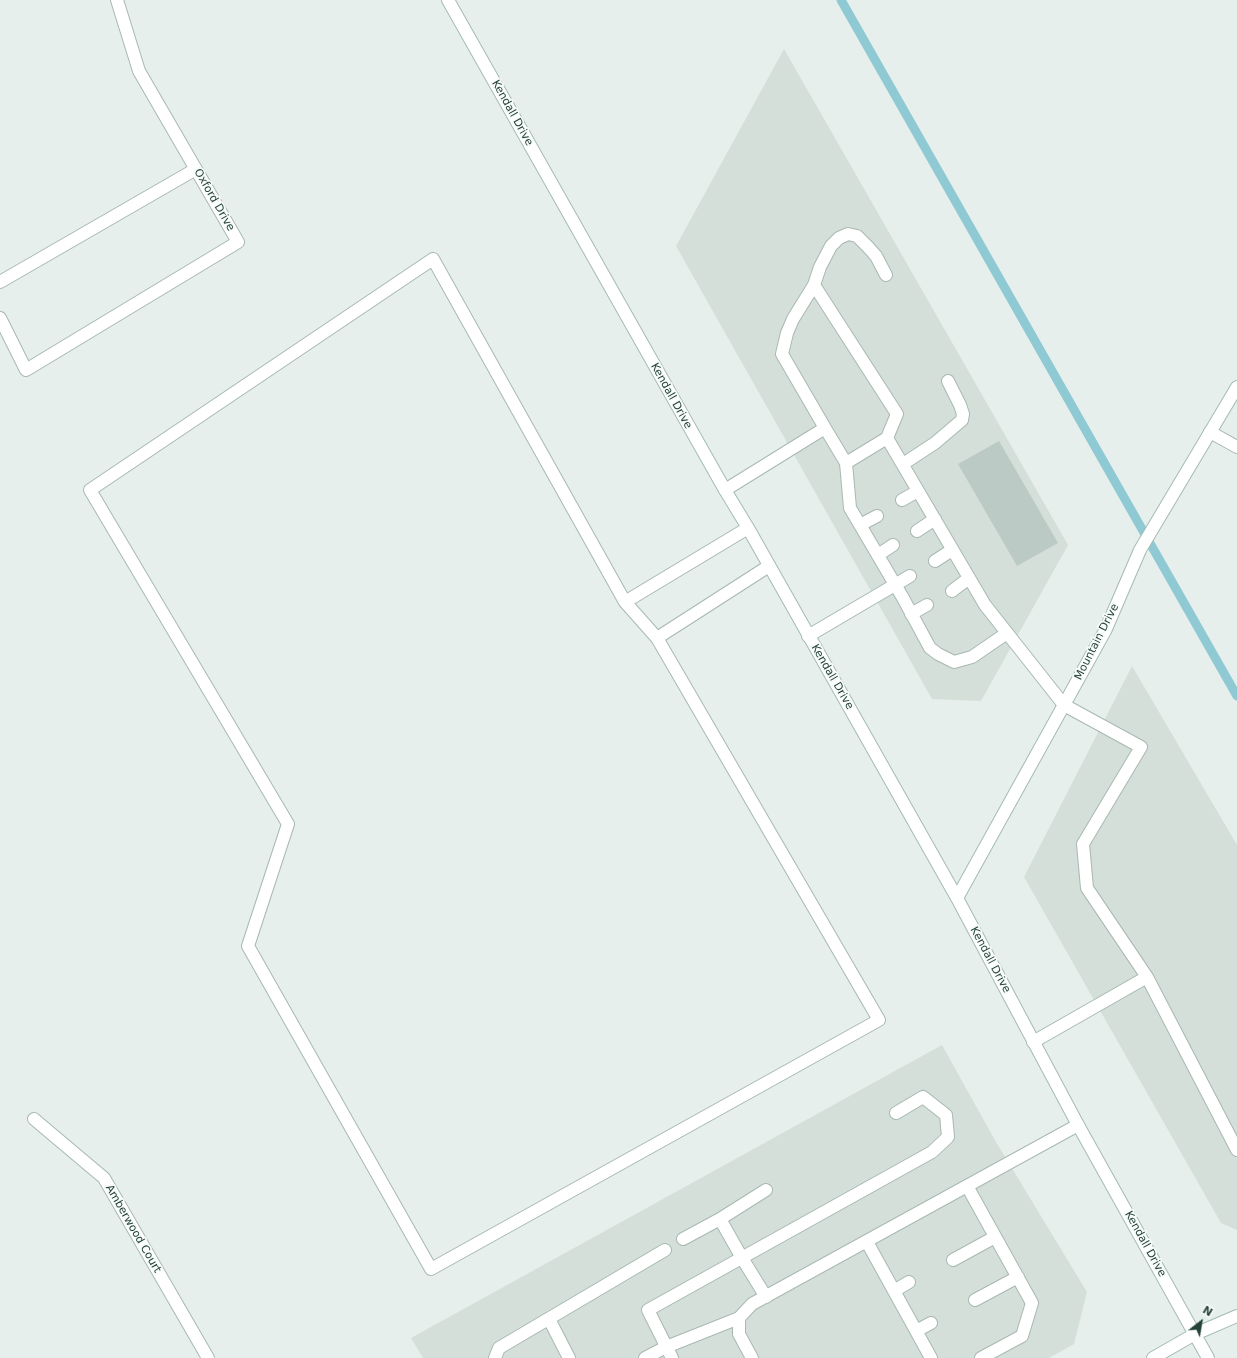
<!DOCTYPE html>
<html>
<head>
<meta charset="utf-8">
<style>
	body { margin:0 }
	#map { position:relative; width:1237px; height:1358px; overflow:hidden; background:#e6efeb; font-family:"DejaVu Sans",sans-serif }
	canvas { display:block }
	.north { position:absolute; left:1181px; top:1302px; width:40px; height:40px; -webkit-text-stroke:3px #f7fbf9; paint-order:stroke; rotate:31deg; font-size:11px; font-weight:700; line-height:16px; text-align:center; color:#24423a }
	.north::after { content:''; display:block; margin:auto; width:14px; height:18px; background:#24423a; clip-path:polygon(50% 0,100% 100%,50% 72%,0 100%) }
</style>
</head>
<body>
<div id="map">
<canvas width="1237" height="1358"></canvas>
<div class="north">N</div>
</div>
<script>
const context = document.querySelector('canvas').getContext('2d');
context.lineJoin = 'round';
function fillPath(path, color) {
  context.fillStyle = color;
  context.fill(path, 'evenodd');
}
function poly(rows) {
  const path = new Path2D();
  for (const r of rows) {
    path.moveTo(r[0], r[1]);
    for (let i = 2; i < r.length; i += 2) path.lineTo(r[i], r[i + 1]);
  }
  return path;
}
function trace(path, color, width, dash) {
  context.strokeStyle = color;
  context.lineWidth = width;
  context.lineCap = dash ? 'butt' : 'round';
  context.setLineDash(dash || []);
  context.stroke(path);
}
function write(font, color, halo, rows, align = 'center') {
  context.font = font + ' "DejaVu Sans",sans-serif';
  context.lineWidth = 3.5;
  context.setLineDash([]);
  context.textBaseline = 'middle';
  context.strokeStyle = halo;
  context.fillStyle = color;
  for (const [text, x, y, turn = 0] of rows) {
    context.save();
    context.translate(x, y);
    context.rotate((+turn || 0) * Math.PI / 180);
    context.textAlign = isNaN(turn) ? turn : align;
    if (halo) context.strokeText(text, 0, 0);
    context.fillText(text, 0, 0);
    context.restore();
  }
}
fillPath(poly([
	[784,49,1068,545,981,701,932,699,676,246],
	[1132,666,1237,845,1237,1230,1221,1223,1024,877],
	[942,1045,996,1142,1087,1292,1074,1344,1049,1358,423,1358,411,1338]
]), '#d4dfda');
trace(poly([
	[841,0,1237,696]
]), '#8ec9d4', 9);
fillPath(poly([
	[999,441,1058,543,1017,566,958,464]
]), '#bbcac4');
const lane = poly([
	[433,259,625,602,657,638,879,1020,431,1269,248,946,288,824,90,490,433,259],
	[814,285,820,267,831,246,839,238,848,234,857,236,868,247,876,256,886,275],
	[825,428,782,354,787,333,793,319,814,285,897,414,887,438],
	[1210,432,1237,447],
	[846,463,850,508,903,598,930,648,938,654,954,662,972,657,1007,633],
	[903,464,935,443,962,420,963,414,960,405,948,381],
	[725,490,825,428,846,463,887,438,985,605,1064,705,1141,747,1083,844,1087,888,1147,977],
	[902,500,918,491],
	[860,525,877,516],
	[917,531,935,519],
	[878,555,893,545],
	[935,561,952,550],
	[952,591,969,578],
	[625,602,748,528],
	[911,614,927,605],
	[808,636,910,576],
	[657,638,769,566],
	[1033,1042,1147,977,1237,1150],
	[967,1186,1032,1303,1022,1336,981,1358],
	[720,1219,742,1258,766,1297],
	[683,1239,720,1219,766,1190],
	[867,1242,931,1358],
	[953,1260,995,1237],
	[894,1291,909,1282],
	[975,1300,1018,1277],
	[549,1319,569,1358],
	[916,1331,931,1323],
	[495,1358,499,1348,665,1250],
	[645,1358,666,1347,739,1318],
	[672,1358,648,1310,932,1152,948,1137,946,1115,923,1097,896,1113],
	[752,1358,739,1334,739,1318,752,1304,1078,1125]
]);
const street = poly([
	[0,282,196,169],
	[0,318,26,370,238,242,139,71,117,0],
	[34,1119,104,1178,208,1358]
]);
const secondary = poly([
	[448,0,725,490,748,528,957,898,1078,1125,1208,1358],
	[957,898,1106,629,1140,550,1237,387],
	[1153,1358,1195,1334,1237,1316]
]);
trace(lane, '#a8b8b2', 14);
trace(street, '#a8b8b2', 14);
trace(secondary, '#a4bbb3', 14);
trace(lane, '#fff', 12);
trace(street, '#fff', 12);
trace(secondary, '#fff', 12);
write('11px', '#24423a', '#f7fbf9', [
	["Kendall Drive",512,113,61],
	["Oxford Drive",214,200,60],
	["Kendall Drive",671,396,61],
	["Mountain Drive",1097,642,-63],
	["Kendall Drive",832,677,60],
	["Kendall Drive",990,960,62],
	["Amberwood Court",133,1229,60],
	["Kendall Drive",1145,1244,61]
]);
</script>
</body>
</html>
